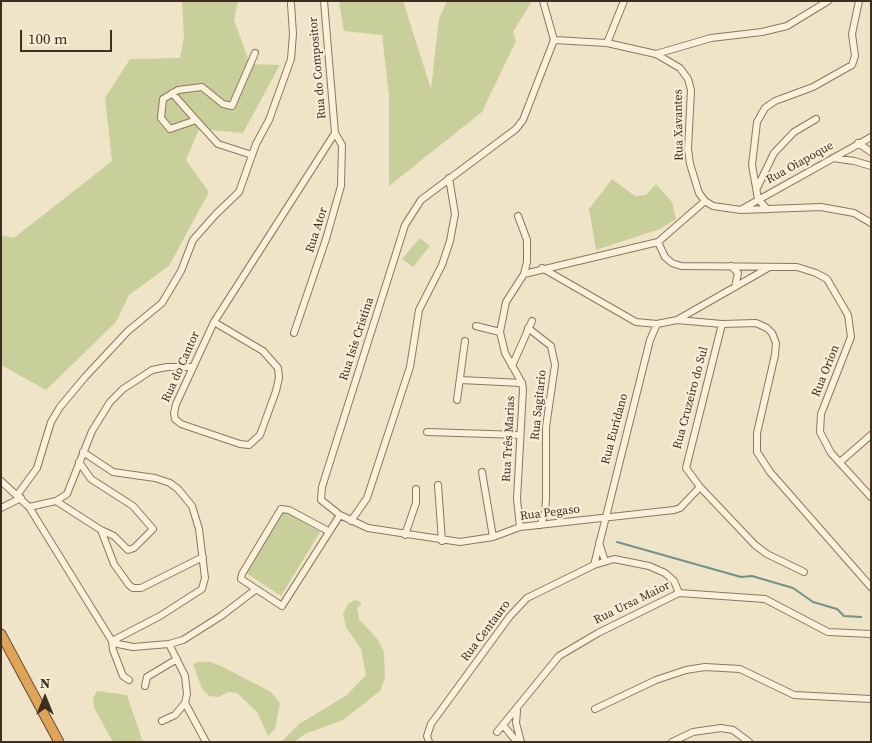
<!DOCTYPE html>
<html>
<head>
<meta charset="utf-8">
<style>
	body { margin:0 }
	#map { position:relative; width:872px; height:743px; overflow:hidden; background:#f0e4c8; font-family:"Source Serif 4",serif }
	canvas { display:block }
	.frame { position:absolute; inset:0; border:2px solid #3d2e20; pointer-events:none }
	.north { position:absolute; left:20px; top:673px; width:50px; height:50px; -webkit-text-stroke:4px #f7eed8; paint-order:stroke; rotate:0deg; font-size:14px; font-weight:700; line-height:20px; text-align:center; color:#3d2e20 }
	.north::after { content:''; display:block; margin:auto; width:18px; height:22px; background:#3d2e20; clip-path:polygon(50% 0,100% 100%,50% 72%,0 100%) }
	.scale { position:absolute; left:20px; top:30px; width:92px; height:22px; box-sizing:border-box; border:2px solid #3d2e20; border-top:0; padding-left:6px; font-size:15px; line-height:18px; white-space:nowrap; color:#3d2e20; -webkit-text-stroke:4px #f7eed8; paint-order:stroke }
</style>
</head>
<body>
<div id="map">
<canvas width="872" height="743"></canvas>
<div class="frame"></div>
<div class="north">N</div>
<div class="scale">100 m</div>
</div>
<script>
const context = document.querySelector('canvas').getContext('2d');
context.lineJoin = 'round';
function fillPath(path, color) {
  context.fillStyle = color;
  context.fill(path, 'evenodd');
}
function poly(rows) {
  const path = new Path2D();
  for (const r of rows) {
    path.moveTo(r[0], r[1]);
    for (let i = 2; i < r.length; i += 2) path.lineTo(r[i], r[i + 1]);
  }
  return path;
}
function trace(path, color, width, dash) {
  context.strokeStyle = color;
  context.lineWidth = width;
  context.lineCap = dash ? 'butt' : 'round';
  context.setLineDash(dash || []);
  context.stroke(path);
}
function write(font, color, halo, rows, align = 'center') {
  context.font = font + ' "Source Serif 4",serif';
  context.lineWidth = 4.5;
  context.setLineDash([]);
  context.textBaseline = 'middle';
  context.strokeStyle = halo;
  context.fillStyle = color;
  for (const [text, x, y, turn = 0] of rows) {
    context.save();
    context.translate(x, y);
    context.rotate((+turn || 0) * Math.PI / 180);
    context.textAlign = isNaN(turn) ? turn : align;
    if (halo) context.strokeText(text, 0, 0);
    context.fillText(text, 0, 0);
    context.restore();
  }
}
fillPath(poly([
	[182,1,238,1,234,20,250,64,280,65,243,133,199,129,186,160,209,192,169,266,129,295,116,322,46,390,1,365,1,235,14,238,112,161,105,98,130,59,180,58,184,37],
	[339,1,403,1,431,89,439,18,447,1,532,1,513,32,516,41,482,112,389,186,389,96,382,35,344,31],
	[612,179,635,196,646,195,656,184,672,202,676,219,660,229,596,250,589,209],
	[420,238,430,246,413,267,402,259],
	[284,511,320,532,281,596,246,573],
	[355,600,361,602,361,604,357,608,359,619,378,640,384,652,385,678,380,691,343,720,305,734,294,742,281,742,299,724,347,695,366,675,361,649,346,627,343,614,348,604],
	[199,662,211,662,223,667,271,692,280,703,275,729,268,736,257,712,237,693,228,692,219,697,209,696,202,689,193,664],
	[97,691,127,695,143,742,113,742,94,708,93,698]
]), '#c9cf9b');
trace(poly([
	[617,542,741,577,752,576,793,588,813,602,837,609,844,616,861,617]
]), '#6f938a', 2);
const minor = poly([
	[543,1,554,40,523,120,516,129,421,200,405,225,322,487,321,500,340,515,368,528,460,542,493,537,520,527,674,510,680,508,700,487],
	[554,40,607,43,656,54,680,68,688,79,691,90,688,149,690,164,699,193,705,201,713,206,741,210,821,207,854,213,871,223],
	[607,43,624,1],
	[656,54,711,38,762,32,787,26,828,1],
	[172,93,196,120],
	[858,143,871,152],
	[252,155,218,144,196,120,170,129,161,118,163,99,178,90,202,87,223,104,232,106,255,53],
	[833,158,854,161,871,166],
	[757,188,774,153,794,132,816,119],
	[742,209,871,137],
	[767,209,758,199,752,165,757,122,765,108,775,101,813,87,852,65,855,56,852,34,859,1],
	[518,216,527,240,527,262,524,274,506,302,500,332,505,353,522,383,523,389,517,499,520,527],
	[658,242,665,257,672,263,681,266,797,267,816,273,827,279,848,315,851,337,821,414,820,432,831,453,871,497],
	[731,266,738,273,735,287],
	[542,268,636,322,657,324,677,320,768,268],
	[524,274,658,242,705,201],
	[677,320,722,324,756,323,767,328,772,333,776,343,775,355,757,433,757,452,770,472,871,587],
	[214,322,263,351,278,368,279,378,276,391,260,435,249,445,240,444,181,424,175,419,174,413,176,404,214,322,335,133],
	[722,324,686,468,700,487,755,545,767,554,804,572],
	[476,326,500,332],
	[528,328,551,346,555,365,546,427,546,499,545,514,540,525],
	[294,333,326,239,341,186,342,145,335,133,324,1],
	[512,366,532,321],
	[460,380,522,383],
	[457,400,465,341],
	[427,432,520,435],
	[83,452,113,472,155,478,170,483,178,489,192,506,199,529,205,578,202,589,160,616,112,641,113,650,123,676,129,680],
	[79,462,91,479,133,506,153,529,134,548,128,550,114,536,101,530],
	[840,462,871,435],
	[482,472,493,537],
	[1,481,29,507,112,641,118,644,133,647,169,644,183,640,221,616,255,590],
	[438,485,442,541],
	[18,494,37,468,51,422,60,407,85,377,128,331,162,303,181,271,193,240,216,214,239,192,256,144,269,120,291,59,293,34,291,4],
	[56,501,101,530,114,564,129,585,133,588,141,588,203,557],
	[29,507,56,501,67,494,92,431,110,402,123,389,152,370,167,367,191,367],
	[1,508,21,498],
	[351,521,367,498,410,367,419,310,442,265,450,241,455,214,449,178],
	[328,531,289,510,281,509,242,574,241,579,282,606,340,515],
	[405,535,416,503,416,489],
	[599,543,605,561],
	[594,565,650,340,657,324],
	[169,644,185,676,187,694,185,703,206,742],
	[145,686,147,677,177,659],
	[595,709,656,680,686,670,705,667,740,669,794,695,871,699],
	[517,711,516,723,521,742],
	[162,721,175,715,185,703],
	[503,725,517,742],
	[497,732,559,656,598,633,679,593,765,599,828,632,871,634],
	[429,742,427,736,431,724,510,616,527,598,594,565,614,559,649,566,665,573,674,581,679,593],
	[672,742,693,732,721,728,733,730,749,742]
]);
const highway = poly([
	[1,634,59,742]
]);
trace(minor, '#8d765c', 8);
trace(highway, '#5b4430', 11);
trace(minor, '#faf1dc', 6);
trace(highway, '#e0a458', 9);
write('12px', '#3d2e20', '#f7eed8', [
	["Rua do Compositor",318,68,-95],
	["Rua Xavantes",679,125,-91],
	["Rua Oiapoque",800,163,-29],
	["Rua Ator",317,230,-72],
	["Rua Isis Cristina",357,339,-72],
	["Rua do Cantor",181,367,-66],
	["Rua Orion",826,371,-68],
	["Rua Cruzeiro do Sul",691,398,-75],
	["Rua Sagitario",539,405,-84],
	["Rua Euridano",615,429,-75],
	["Rua Três Marias",509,439,-87],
	["Rua Pegaso",550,513,-7],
	["Rua Ursa Maior",632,603,-26],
	["Rua Centauro",486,631,-53]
]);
</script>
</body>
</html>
